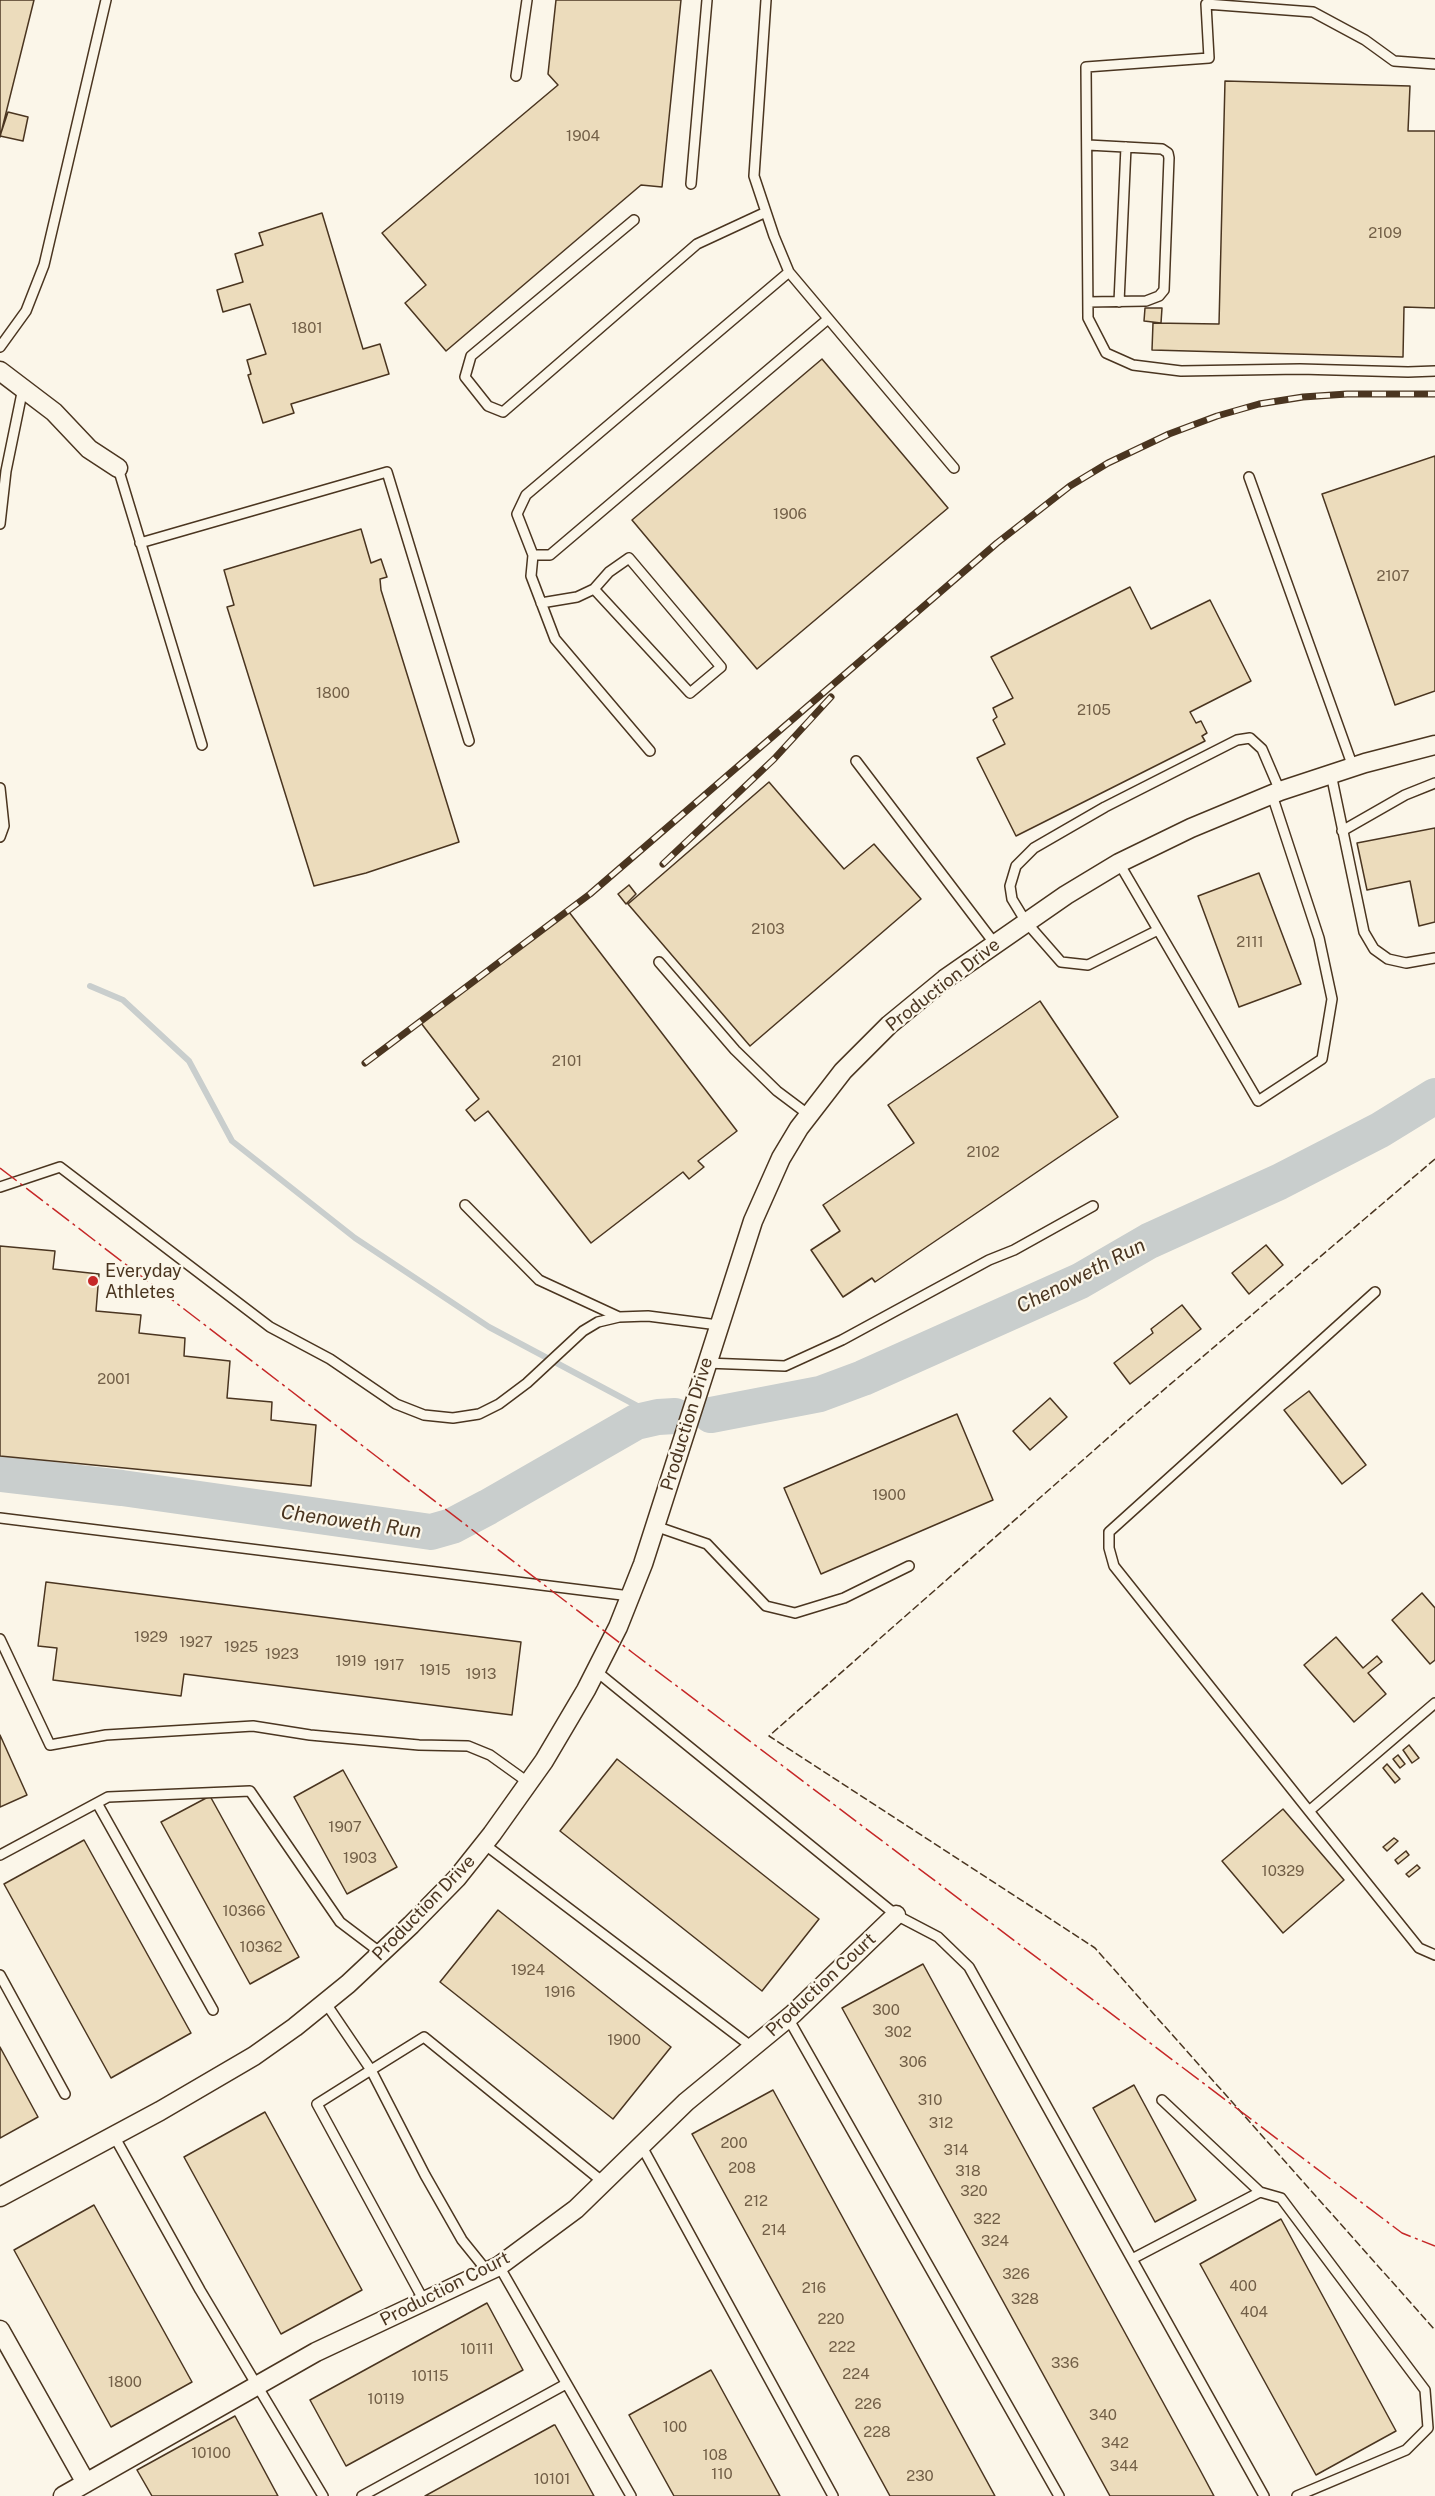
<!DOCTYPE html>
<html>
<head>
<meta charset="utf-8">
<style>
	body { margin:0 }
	canvas { display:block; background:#fbf6e9 }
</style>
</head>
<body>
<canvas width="1435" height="2496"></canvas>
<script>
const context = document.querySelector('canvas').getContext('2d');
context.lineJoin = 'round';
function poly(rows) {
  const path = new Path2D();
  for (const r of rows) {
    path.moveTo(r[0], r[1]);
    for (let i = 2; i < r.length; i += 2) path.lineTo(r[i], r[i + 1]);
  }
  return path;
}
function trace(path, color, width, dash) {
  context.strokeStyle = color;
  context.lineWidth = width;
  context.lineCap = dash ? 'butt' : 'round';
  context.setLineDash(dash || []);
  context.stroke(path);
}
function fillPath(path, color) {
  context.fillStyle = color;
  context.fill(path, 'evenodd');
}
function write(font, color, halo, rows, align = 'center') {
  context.font = font + ' "Public Sans",sans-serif';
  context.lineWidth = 4.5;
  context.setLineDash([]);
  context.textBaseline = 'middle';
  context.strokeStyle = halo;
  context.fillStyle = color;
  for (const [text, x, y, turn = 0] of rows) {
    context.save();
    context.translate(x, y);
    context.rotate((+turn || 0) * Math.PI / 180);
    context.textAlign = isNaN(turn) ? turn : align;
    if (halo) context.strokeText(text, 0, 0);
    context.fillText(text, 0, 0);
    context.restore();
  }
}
trace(poly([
	[90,986,123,1000,189,1061,232,1141,355,1238,489,1327,658,1417]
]), '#c9cecd', 6);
trace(poly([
	[711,1415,820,1394,863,1378,1080,1281,1149,1241,1279,1182,1380,1130,1435,1096],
	[0,1474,122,1488,431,1532,452,1526,488,1507,636,1422,658,1417,675,1416]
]), '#c9cecd', 36);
const building = poly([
	[0,0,34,0,0,137,0,0],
	[556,0,681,0,662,187,641,185,446,351,405,303,426,285,382,233,558,85,548,74,556,0],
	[1225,81,1410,86,1408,131,1435,131,1435,308,1404,307,1403,357,1152,350,1153,323,1219,324,1225,81],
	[8,112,28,117,23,141,0,136,8,112],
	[322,213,363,349,380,344,389,374,291,404,294,413,263,423,248,375,251,374,247,360,266,354,250,304,223,312,217,290,243,282,235,254,263,245,259,233,322,213],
	[1145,308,1162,308,1161,323,1144,321,1145,308],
	[822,359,948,508,757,669,632,520,822,359],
	[1435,456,1435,691,1395,705,1322,494,1435,456],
	[361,529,371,563,381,559,387,577,380,579,381,590,459,842,366,873,314,886,227,607,234,605,224,570,361,529],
	[1130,587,1151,629,1210,600,1251,681,1190,712,1196,723,1201,721,1207,733,1202,736,1205,741,1016,836,977,758,1005,744,993,720,997,717,993,708,1013,698,991,657,1130,587],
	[769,782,844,869,874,844,921,899,750,1046,628,904,769,782],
	[1435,828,1435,922,1419,926,1410,881,1367,890,1357,843,1435,828],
	[1259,873,1301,984,1239,1007,1198,896,1259,873],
	[629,885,636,894,626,904,618,894,629,885],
	[569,912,737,1131,698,1161,704,1167,689,1179,683,1172,591,1243,488,1111,475,1121,466,1110,479,1099,421,1023,569,912],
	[1040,1001,1118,1117,875,1282,872,1278,843,1297,811,1250,840,1231,823,1205,914,1143,888,1105,1040,1001],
	[1266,1245,1283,1265,1249,1294,1232,1273,1266,1245],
	[0,1246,55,1251,53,1269,99,1274,96,1311,141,1315,139,1333,185,1338,184,1356,230,1361,227,1398,272,1402,271,1420,316,1425,311,1486,0,1456,0,1246],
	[1182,1305,1201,1329,1130,1384,1114,1363,1153,1333,1151,1329,1182,1305],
	[1309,1391,1366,1465,1342,1484,1284,1410,1309,1391],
	[1050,1398,1067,1417,1030,1450,1013,1431,1050,1398],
	[957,1414,993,1500,821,1574,784,1488,957,1414],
	[46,1582,521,1642,512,1715,184,1674,181,1696,53,1680,57,1648,38,1646,46,1582],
	[1422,1593,1435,1608,1435,1660,1430,1664,1392,1620,1422,1593],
	[1336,1637,1363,1668,1377,1656,1382,1662,1368,1673,1386,1694,1354,1722,1304,1665,1336,1637],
	[0,1735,27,1795,0,1807,0,1735],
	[1409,1745,1419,1758,1412,1763,1403,1750,1409,1745],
	[1398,1755,1405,1764,1400,1768,1393,1759,1398,1755],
	[617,1759,819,1919,762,1991,560,1831,617,1759],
	[1387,1764,1400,1779,1395,1783,1383,1768,1387,1764],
	[343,1770,397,1867,347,1894,294,1797,343,1770],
	[210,1796,299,1957,250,1984,161,1822,210,1796],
	[1283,1809,1344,1880,1283,1933,1222,1861,1283,1809],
	[1394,1838,1398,1841,1387,1851,1383,1847,1394,1838],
	[84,1840,191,2033,111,2078,4,1884,84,1840],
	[1406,1851,1409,1855,1398,1864,1395,1860,1406,1851],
	[1417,1865,1420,1868,1409,1877,1406,1874,1417,1865],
	[498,1910,671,2047,613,2119,440,1982,498,1910],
	[923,1964,1199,2468,1214,2496,1110,2496,842,2008,923,1964],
	[0,2047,38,2117,0,2138,0,2047],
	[1134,2085,1196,2200,1155,2222,1093,2108,1134,2085],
	[773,2090,779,2101,995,2496,890,2496,692,2134,773,2090],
	[265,2112,362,2290,281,2334,184,2157,265,2112],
	[94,2205,192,2382,111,2427,14,2250,94,2205],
	[1281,2219,1396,2431,1316,2475,1200,2264,1281,2219],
	[487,2303,523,2370,346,2466,310,2400,487,2303],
	[711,2370,715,2377,780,2496,674,2496,629,2415,711,2370],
	[235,2416,278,2496,152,2496,137,2470,235,2416],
	[555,2425,594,2496,425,2496,554,2425,555,2425]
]);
fillPath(building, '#ecdcbc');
trace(building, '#4a3520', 1.5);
const lane = poly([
	[766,0,754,176,774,236,789,272,954,468],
	[1435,64,1394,61,1365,40,1313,12,1206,4,1209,58,1086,67,1088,318,1106,353,1133,365,1181,371,1300,369,1408,372,1435,371],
	[516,76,527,0],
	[1088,145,1162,149,1168,153,1169,158,1164,290,1159,296,1146,301,1088,302],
	[691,184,707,0],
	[634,220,471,356,465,377,488,406,503,412,697,244,766,212],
	[1119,302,1126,147],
	[0,347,26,311,44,265,106,0],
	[118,468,202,745],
	[1249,477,1353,767],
	[0,524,6,471,23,388],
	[140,543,387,472,469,741],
	[533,555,550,555,828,319],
	[541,603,577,597,594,589,609,572,629,558,721,667,690,693,594,589],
	[650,751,555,639,531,576,533,555,517,514,526,495,789,272],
	[856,761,995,944],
	[1331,774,1364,932,1374,949,1388,959,1406,963,1435,958],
	[0,788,4,826,0,837],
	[1342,831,1405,795,1435,783],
	[1119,863,1258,1101,1322,1059,1332,999,1319,938,1272,795],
	[1158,930,1088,965,1061,962,1026,922,1012,899,1010,886,1016,866,1034,848,1105,807,1237,740,1250,738,1262,749,1280,791],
	[659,962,735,1050,777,1091,809,1115],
	[0,1187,60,1167,270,1327,330,1359,396,1404,424,1415,453,1418,479,1414,499,1404,527,1383,583,1331,598,1322,619,1317,648,1316,718,1325],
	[465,1205,539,1280,619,1317],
	[1375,1292,1109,1532,1109,1548,1114,1566,1309,1811,1419,1948,1435,1955],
	[706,1363,785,1366,842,1340,989,1260,1014,1250,1093,1206],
	[0,1518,630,1596],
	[655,1526,707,1544,766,1606,795,1613,844,1598,909,1566],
	[0,1639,50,1745,106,1735,253,1726,310,1735,419,1745,468,1746,490,1755,529,1783],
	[596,1671,896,1915,938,1937,969,1967,1264,2496],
	[97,1803,213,2010],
	[1309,1811,1435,1703],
	[484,1844,752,2047],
	[0,1855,108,1797,250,1791,340,1922,381,1953],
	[0,1975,65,2094],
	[325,2002,371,2070,317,2104,424,2301],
	[788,2018,1059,2496],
	[1162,2100,1260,2192],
	[114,2136,200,2290,323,2496],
	[641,2145,833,2496],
	[1132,2259,1260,2192,1281,2198,1425,2390,1428,2428,1406,2450,1297,2496],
	[499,2266,631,2496],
	[487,2271,462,2240,425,2175,371,2070,424,2037,603,2182],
	[362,2496,566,2384]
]);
const street = poly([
	[0,371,54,412,89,449,118,468],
	[0,2197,160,2111,254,2056,295,2027,348,1984,411,1925,457,1878,492,1834,544,1761,586,1690,618,1627,643,1564,753,1221,781,1158,799,1128,843,1071,889,1025,945,979,1066,895,1119,863,1191,828,1280,791,1365,763,1435,745],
	[0,2330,86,2483],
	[63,2496,316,2352,499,2266,576,2209,686,2102,793,2014,896,1915]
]);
trace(lane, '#4a3520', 12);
trace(street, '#4a3520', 21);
trace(lane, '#fbf6e9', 9);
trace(street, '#fbf6e9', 18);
const rail = poly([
	[663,864,774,759,831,697],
	[365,1063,590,894,997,543,1070,486,1108,463,1169,434,1217,416,1259,404,1303,397,1347,394,1435,394]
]);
trace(rail, '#4a3520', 7);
trace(rail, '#fbf6e9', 4.5, [14]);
trace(poly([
	[1435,1159,1133,1416,769,1736,1095,1948,1435,2330]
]), '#4a3520', 1.5, [8, 3]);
trace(poly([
	[0,1168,633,1653,1402,2233,1435,2246]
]), '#c62828', 1.5, [21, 4.5, 3, 4.5]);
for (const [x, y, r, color] of [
	[93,1281,6,"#c62828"]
]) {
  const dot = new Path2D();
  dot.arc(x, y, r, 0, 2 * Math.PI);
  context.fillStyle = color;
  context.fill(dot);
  trace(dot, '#fbf6e9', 2);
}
write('15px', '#725f47', null, [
	["1904",583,136],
	["2109",1385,233],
	["1801",307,328],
	["1906",790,514],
	["2107",1393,576],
	["1800",333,693],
	["2105",1094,710],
	["2103",768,929],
	["2111",1250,942],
	["2101",567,1061],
	["2102",983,1152],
	["2001",114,1379],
	["1900",889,1495],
	["1929",151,1637],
	["1927",196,1642],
	["1925",241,1647],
	["1923",282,1654],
	["1919",351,1661],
	["1917",389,1665],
	["1915",435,1670],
	["1913",481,1674],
	["1907",345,1827],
	["1903",360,1858],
	["10329",1283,1871],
	["10366",244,1911],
	["10362",261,1947],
	["1924",528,1970],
	["1916",560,1992],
	["300",886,2010],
	["302",898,2032],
	["1900",624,2040],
	["306",913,2062],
	["310",930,2100],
	["312",941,2123],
	["200",734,2143],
	["314",956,2150],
	["208",742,2168],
	["318",968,2171],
	["320",974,2191],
	["212",756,2201],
	["322",987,2219],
	["214",774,2230],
	["324",995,2241],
	["326",1016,2274],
	["400",1243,2286],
	["216",814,2288],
	["328",1025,2299],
	["404",1254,2312],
	["220",831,2319],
	["222",842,2347],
	["10111",477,2349],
	["336",1065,2363],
	["224",856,2374],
	["10115",430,2376],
	["1800",125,2382],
	["10119",386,2399],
	["226",868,2404],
	["340",1103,2415],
	["100",675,2427],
	["228",877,2432],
	["342",1115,2443],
	["10100",211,2453],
	["108",715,2455],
	["344",1124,2466],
	["110",722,2474],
	["230",920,2476],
	["10101",552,2479]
]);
write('18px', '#4a3520', '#fbf6e9', [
	["Production Drive",943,985,-38],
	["Production Drive",687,1424,-73],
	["Production Drive",424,1908,-46],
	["Production Court",821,1985,-43],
	["Production Court",445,2289,-27]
]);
write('18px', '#4a3520', '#fbf6e9', [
	["Everyday",105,1271],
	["Athletes",105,1292]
], 'left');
write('italic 20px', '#4a3520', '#fbf6e9', [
	["Chenoweth Run",1081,1276,-27],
	["Chenoweth Run",351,1522,8]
]);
</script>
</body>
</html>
